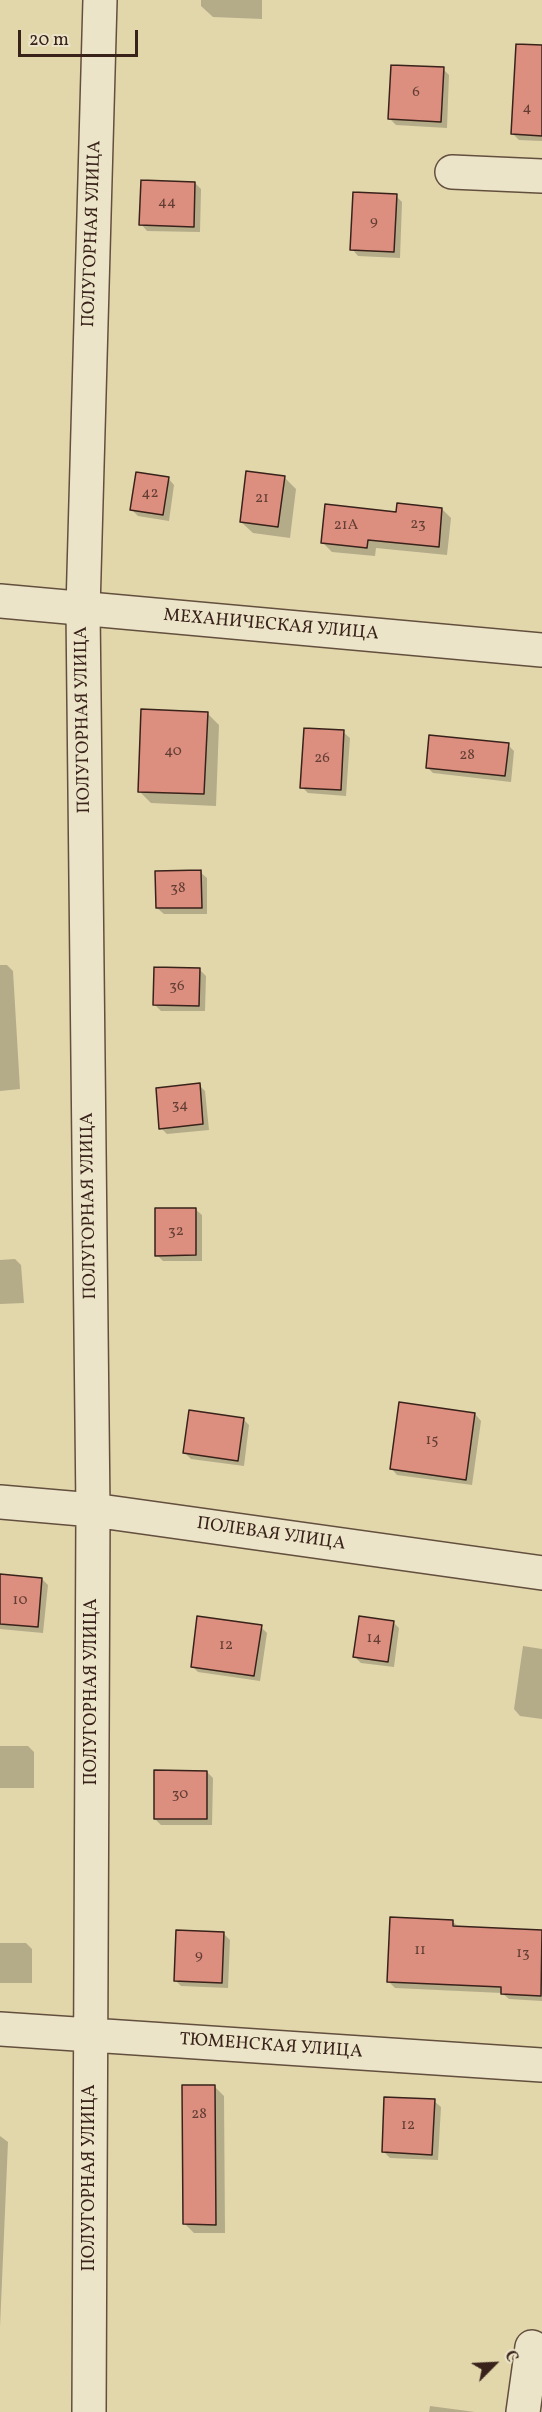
<!DOCTYPE html>
<html>
<head>
<meta charset="utf-8">
<style>
	body { margin:0 }
	#map { position:relative; width:542px; height:2412px; overflow:hidden; background:#e2d6ab; font-family:Vollkorn,serif }
	canvas { display:block }
	.north { position:absolute; left:464px; top:2334px; width:60px; height:60px; -webkit-text-stroke:4px #ece4c8; paint-order:stroke; rotate:66deg; font-size:16px; font-weight:700; line-height:24px; text-align:center; color:#39221a }
	.north::after { content:''; display:block; margin:auto; width:21px; height:27px; background:#39221a; clip-path:polygon(50% 0,100% 100%,50% 72%,0 100%) }
	.scale { position:absolute; left:18px; top:30px; width:120px; height:27px; box-sizing:border-box; border:3px solid #39221a; border-top:0; padding-left:8px; font-size:18px; line-height:21px; white-space:nowrap; color:#39221a; -webkit-text-stroke:4px #ece4c8; paint-order:stroke }
</style>
</head>
<body>
<div id="map">
<canvas width="542" height="2412"></canvas>
<div class="north">С</div>
<div class="scale">20 m</div>
</div>
<script>
const context = document.querySelector('canvas').getContext('2d');
context.lineJoin = 'round';
function fillPath(path, color) {
  context.fillStyle = color;
  context.fill(path, 'evenodd');
}
function poly(rows) {
  const path = new Path2D();
  for (const r of rows) {
    path.moveTo(r[0], r[1]);
    for (let i = 2; i < r.length; i += 2) path.lineTo(r[i], r[i + 1]);
  }
  return path;
}
function trace(path, color, width, dash) {
  context.strokeStyle = color;
  context.lineWidth = width;
  context.lineCap = dash ? 'butt' : 'round';
  context.setLineDash(dash || []);
  context.stroke(path);
}
function write(font, color, halo, rows, align = 'center') {
  context.font = font + ' Vollkorn,serif';
  context.lineWidth = 5;
  context.setLineDash([]);
  context.textBaseline = 'middle';
  context.strokeStyle = halo;
  context.fillStyle = color;
  for (const [text, x, y, turn = 0] of rows) {
    context.save();
    context.translate(x, y);
    context.rotate((+turn || 0) * Math.PI / 180);
    context.textAlign = isNaN(turn) ? turn : align;
    if (halo) context.strokeText(text, 0, 0);
    context.fillText(text, 0, 0);
    context.restore();
  }
}
fillPath(poly([
	[201,0,262,0,262,19,213,17,201,6],
	[443,69,449,75,447,128,396,125,390,119],
	[542,84,542,141,519,140,513,134],
	[195,183,201,189,200,232,147,231,141,224],
	[396,196,402,202,400,258,358,256,352,249],
	[284,477,296,489,290,538,253,533,241,522],
	[168,478,174,485,169,521,138,516,132,510],
	[442,509,451,518,447,555,376,548,375,556,332,552,323,543,398,513],
	[207,713,219,725,216,806,151,803,139,791],
	[343,732,350,738,346,796,308,793,302,787],
	[508,745,514,751,511,782,433,773,427,767],
	[200,872,207,878,207,914,164,914,157,908],
	[0,965,7,965,13,971,20,1089,0,1091],
	[199,969,206,976,205,1011,161,1011,155,1005],
	[199,1085,205,1091,209,1130,167,1134,161,1128],
	[195,1209,202,1215,202,1261,163,1261,157,1255],
	[15,1259,21,1265,24,1303,0,1304,0,1260],
	[475,1414,481,1421,472,1485,397,1475,391,1468],
	[243,1419,249,1425,244,1466,191,1459,185,1453],
	[0,1575,42,1579,48,1585,43,1633,0,1629],
	[393,1622,399,1628,394,1667,361,1663,355,1657],
	[261,1627,267,1633,260,1681,198,1672,192,1666],
	[523,1646,542,1649,542,1719,520,1716,514,1709],
	[0,1746,28,1746,34,1752,34,1788,0,1788],
	[207,1772,213,1778,212,1825,161,1825,155,1819],
	[453,1922,459,1927,542,1931,542,2001,509,1999,502,1993,395,1988,389,1982],
	[224,1934,230,1940,228,1988,181,1986,175,1980],
	[0,1943,26,1943,32,1949,32,1983,0,1983],
	[215,2087,224,2096,225,2233,194,2233,185,2224],
	[434,2101,441,2107,438,2160,390,2158,384,2152],
	[0,2136,8,2142,0,2327],
	[430,2406,475,2412,429,2412]
]), '#0003');
const building = poly([
	[516,44,542,45,542,136,511,134,516,44],
	[391,65,444,67,441,122,388,119,391,65],
	[141,180,195,182,194,227,139,225,141,180],
	[353,192,397,194,394,252,350,250,353,192],
	[246,471,285,476,278,527,240,522,246,471],
	[136,472,169,477,163,515,130,510,136,472],
	[397,503,442,508,439,547,368,540,367,548,321,543,325,504,396,512,397,503],
	[141,709,208,712,204,794,138,792,141,709],
	[304,728,344,730,341,790,300,788,304,728],
	[429,735,509,743,505,776,426,768,429,735],
	[201,870,202,908,156,908,155,871,201,870],
	[154,967,200,968,199,1006,153,1005,154,967],
	[200,1083,203,1124,159,1129,156,1088,200,1083],
	[155,1208,196,1208,196,1255,155,1256,155,1208],
	[399,1402,475,1413,466,1480,390,1469,399,1402],
	[189,1410,244,1418,238,1461,183,1453,189,1410],
	[0,1574,42,1578,38,1627,0,1624,0,1574],
	[197,1616,262,1625,254,1676,191,1667,197,1616],
	[359,1616,394,1621,388,1662,353,1657,359,1616],
	[154,1770,207,1771,207,1819,154,1819,154,1770],
	[390,1917,453,1920,453,1926,542,1930,541,1996,501,1994,501,1987,387,1982,390,1917],
	[176,1930,224,1932,222,1983,174,1981,176,1930],
	[182,2085,215,2085,216,2225,183,2224,182,2085],
	[384,2097,435,2099,432,2155,382,2152,384,2097]
]);
fillPath(building, '#dc8e7f');
trace(building, '#39221a', 1.5);
const minor = poly([
	[452,172,542,176],
	[0,1502,93,1510,542,1573],
	[0,2029,542,2065],
	[89,2412,93,1510,83,609,100,0],
	[523,2412,532,2347]
]);
const tertiary = poly([
	[0,601,542,650]
]);
trace(minor, '#634f3e', 36);
trace(tertiary, '#634f3e', 36);
trace(minor, '#ece4c8', 33);
trace(tertiary, '#ece4c8', 33);
write('15px', '#623d33', null, [
	["6",416,93],
	["4",527,109],
	["44",167,203],
	["9",374,222],
	["42",150,494],
	["21",262,499],
	["23",418,525],
	["21А",346,526],
	["40",173,752],
	["28",467,756],
	["26",322,759],
	["38",178,889],
	["36",177,987],
	["34",180,1106],
	["32",176,1232],
	["15",432,1441],
	["10",20,1601],
	["14",374,1639],
	["12",226,1646],
	["30",180,1795],
	["11",420,1951],
	["13",523,1954],
	["9",199,1956],
	["28",199,2115],
	["12",408,2126]
]);
write('18px', '#39221a', '#ece4c8', [
	["ПОЛУГОРНАЯ УЛИЦА",93,234,-88],
	["МЕХАНИЧЕСКАЯ УЛИЦА",271,626,5],
	["ПОЛУГОРНАЯ УЛИЦА",84,720,-91],
	["ПОЛУГОРНАЯ УЛИЦА",90,1206,-91],
	["ПОЛЕВАЯ УЛИЦА",271,1535,8],
	["ПОЛУГОРНАЯ УЛИЦА",93,1692,-90],
	["ТЮМЕНСКАЯ УЛИЦА",271,2047,4],
	["ПОЛУГОРНАЯ УЛИЦА",91,2178,-90]
]);
</script>
</body>
</html>
